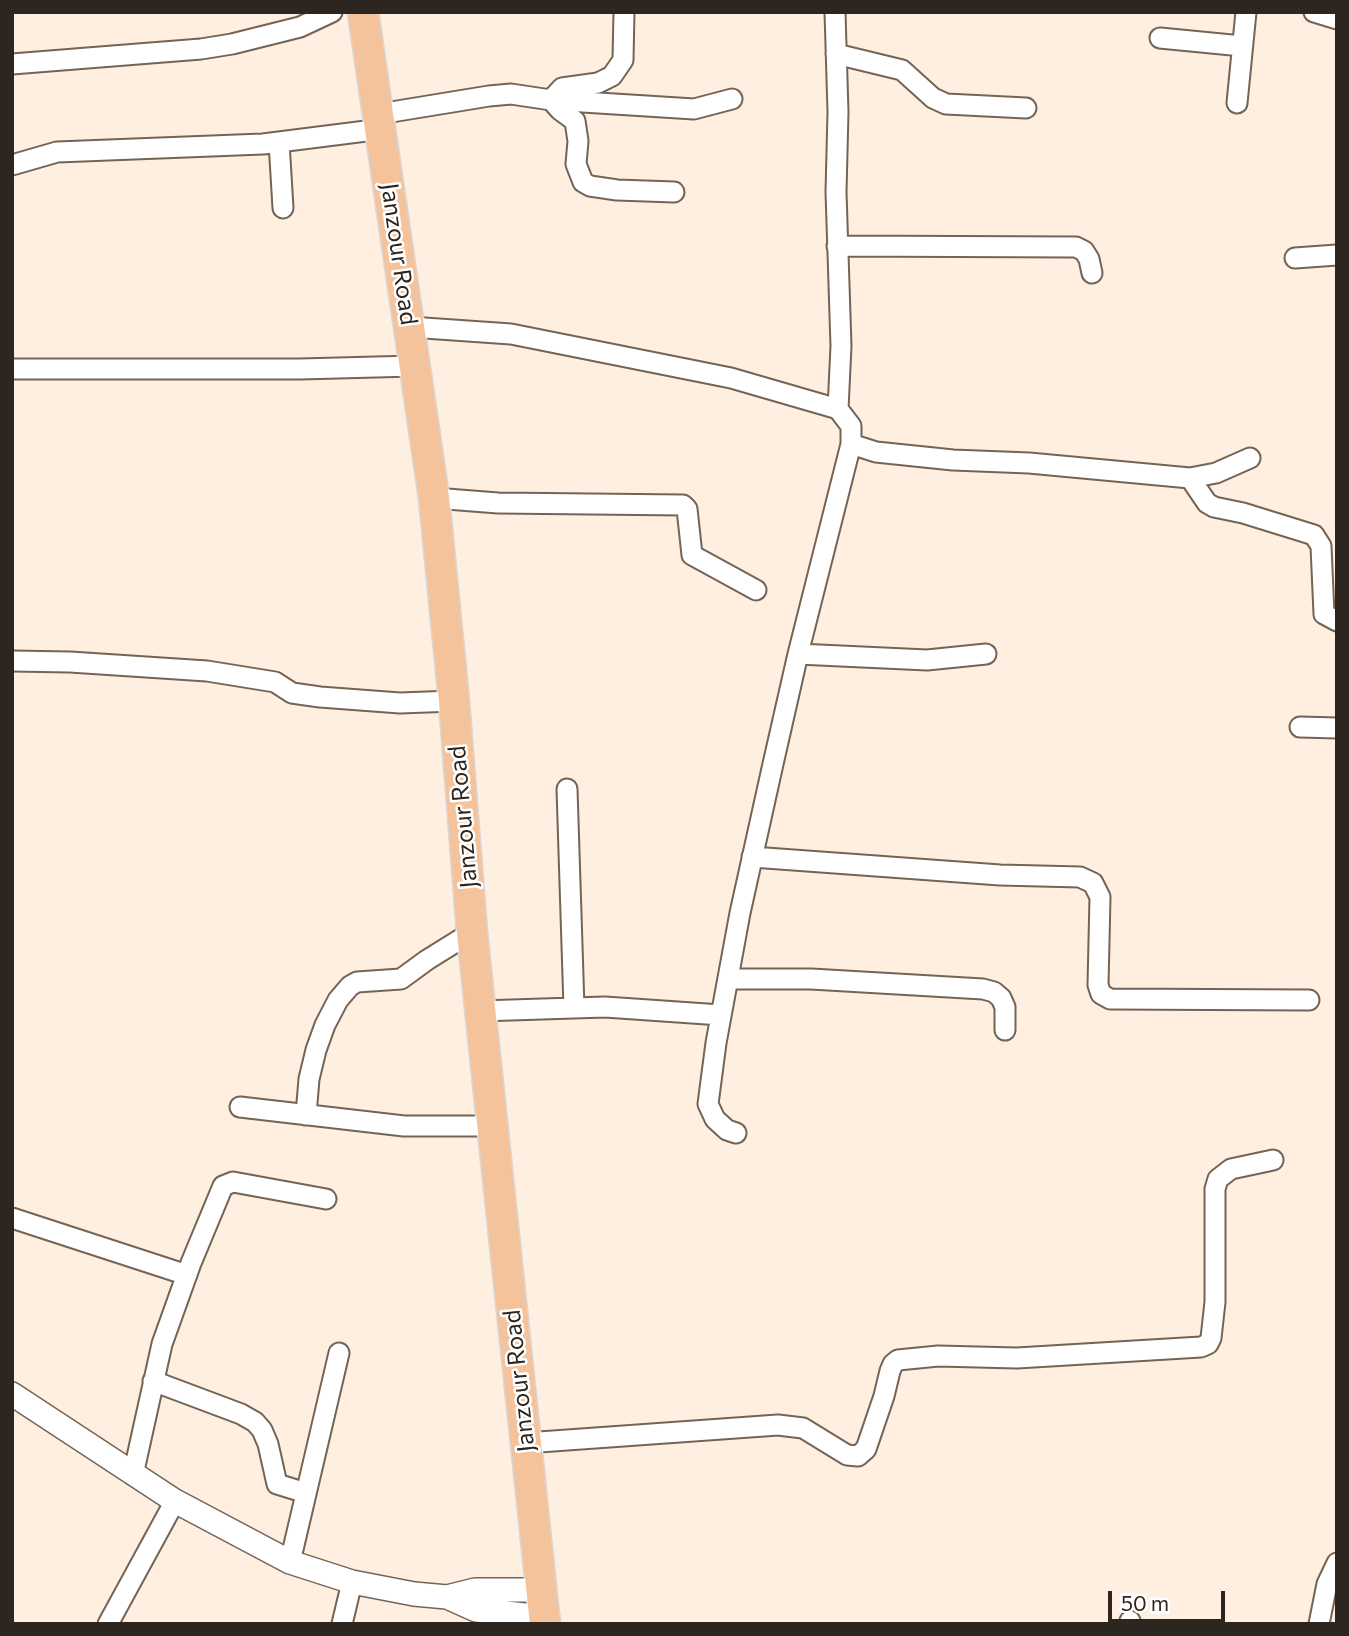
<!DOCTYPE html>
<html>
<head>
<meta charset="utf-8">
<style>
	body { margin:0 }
	#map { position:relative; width:1349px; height:1636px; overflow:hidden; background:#feefe1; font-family:Commissioner,sans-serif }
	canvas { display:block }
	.frame { position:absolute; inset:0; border:14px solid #2d2620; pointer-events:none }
	.scale { position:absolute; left:1108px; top:1591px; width:117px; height:32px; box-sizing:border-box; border:4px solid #2d2620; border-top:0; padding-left:9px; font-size:21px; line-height:24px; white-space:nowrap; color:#2d2620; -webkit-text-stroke:5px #fff; paint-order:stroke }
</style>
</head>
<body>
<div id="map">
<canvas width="1349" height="1636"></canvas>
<div class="frame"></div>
<div class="scale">50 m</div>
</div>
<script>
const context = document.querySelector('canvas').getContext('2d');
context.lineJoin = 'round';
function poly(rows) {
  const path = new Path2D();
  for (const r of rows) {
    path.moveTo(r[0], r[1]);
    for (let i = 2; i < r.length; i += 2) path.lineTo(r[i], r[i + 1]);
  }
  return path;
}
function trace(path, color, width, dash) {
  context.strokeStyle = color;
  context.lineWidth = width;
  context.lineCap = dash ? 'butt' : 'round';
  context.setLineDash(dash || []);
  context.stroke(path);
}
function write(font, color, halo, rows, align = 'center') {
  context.font = font + ' Commissioner,sans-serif';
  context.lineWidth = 5;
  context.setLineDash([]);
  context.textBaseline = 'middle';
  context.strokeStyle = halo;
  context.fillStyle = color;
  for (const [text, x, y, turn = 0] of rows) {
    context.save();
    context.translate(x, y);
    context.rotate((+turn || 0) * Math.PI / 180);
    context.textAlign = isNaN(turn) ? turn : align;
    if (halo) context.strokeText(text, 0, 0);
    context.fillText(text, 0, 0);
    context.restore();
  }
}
const minor = poly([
	[624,12,623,60,612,76,598,83,562,88,551,100,560,110,575,121,578,141,576,164,583,182,590,186,617,190,674,192],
	[835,12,838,112,836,192,841,346,838,409],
	[1314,12,1337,19],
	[1160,38,1242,46],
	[836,54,902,70,933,98,946,104,1026,108],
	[12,64,201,49,232,44,300,27,332,12],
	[1237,103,1246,12],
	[379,114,489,96,511,94,551,100,694,109,732,99],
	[279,142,283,208],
	[12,165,57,152,263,144,382,129],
	[837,246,1076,247,1084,251,1089,259,1092,273],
	[1295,258,1337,255],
	[410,327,511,334,731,378,838,409,851,426,851,444,876,452,953,460,1029,463,1190,478,1216,473,1250,458],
	[12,369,300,369,414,366],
	[1190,478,1207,503,1214,507,1243,513,1314,535,1321,546,1324,614,1337,621],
	[434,498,498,503,683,505,687,509,692,555,756,590],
	[798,654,927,660,986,654],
	[12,661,70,662,207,671,275,682,292,693,320,697,400,703,454,701],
	[1300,727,1337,728],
	[567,789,574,1008],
	[752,857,1000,875,1080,877,1093,883,1100,897,1098,985,1101,994,1110,999,1309,1000],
	[729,979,811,979,983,989,994,992,1001,998,1005,1007,1005,1030],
	[480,1011,605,1007,721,1015],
	[240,1107,404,1126,494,1126],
	[306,1115,309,1079,316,1050,325,1025,338,1000,350,986,357,982,401,979,427,960,472,932],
	[736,1133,727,1130,715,1119,708,1104,716,1043,740,913,773,764,798,654,851,444],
	[12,1218,187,1275],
	[153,1381,241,1414,255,1422,262,1430,268,1444,277,1484,306,1493],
	[525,1443,778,1425,803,1428,847,1455,858,1456,866,1449,884,1396,890,1371,893,1364,898,1360,938,1356,1017,1358,1201,1347,1208,1344,1211,1338,1215,1302,1215,1189,1218,1179,1231,1169,1273,1160],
	[133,1475,162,1344,191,1263,223,1186,233,1182,326,1199],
	[290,1562,339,1353],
	[108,1624,175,1501],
	[342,1624,352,1582],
	[1129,1624,1130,1621],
	[1319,1624,1327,1584,1337,1563]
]);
const tertiary = poly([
	[12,1394,175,1501,290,1562,352,1582,414,1594,447,1597,476,1610,544,1617],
	[447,1597,475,1590,541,1590]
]);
const primary = poly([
	[363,12,434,498,454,701,472,932,545,1624]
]);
trace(minor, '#746455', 23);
trace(tertiary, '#746455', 26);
trace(primary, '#d9d8d7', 33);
trace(minor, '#fff', 19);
trace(tertiary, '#fff', 23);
trace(primary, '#f4c29b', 30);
write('24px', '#2d2620', '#fff', [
	["Janzour Road",399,254,82],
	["Janzour Road",463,817,-95],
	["Janzour Road",519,1381,-96]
]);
</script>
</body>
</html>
